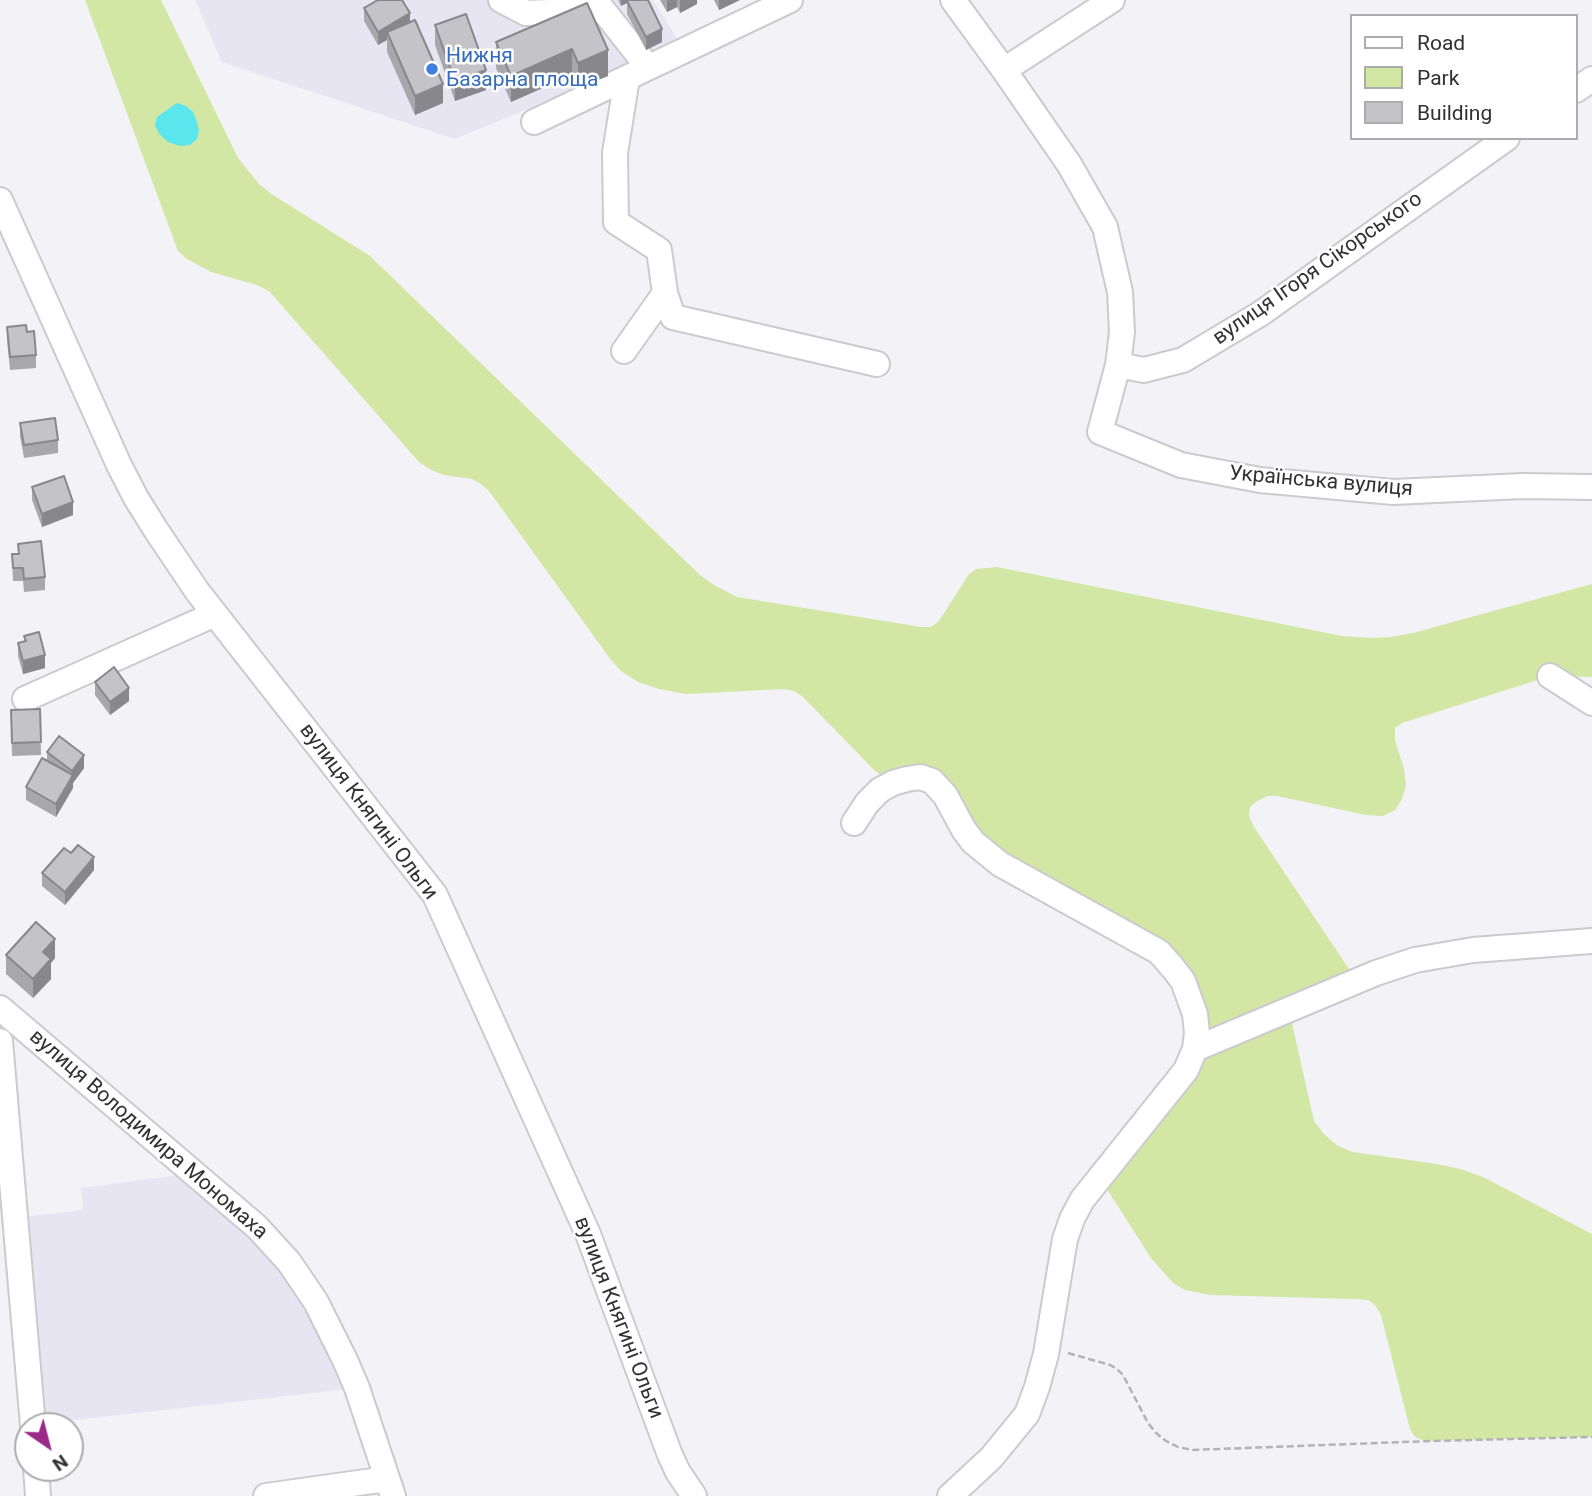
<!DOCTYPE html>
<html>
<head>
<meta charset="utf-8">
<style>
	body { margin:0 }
	#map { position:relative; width:1592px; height:1496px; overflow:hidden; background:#f3f2f7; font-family:Roboto,sans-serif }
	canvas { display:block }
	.legend { position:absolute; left:1350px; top:14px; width:228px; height:126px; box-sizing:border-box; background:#fff; border:2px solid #adacad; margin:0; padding:9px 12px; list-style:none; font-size:21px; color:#313032 }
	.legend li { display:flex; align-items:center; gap:14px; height:35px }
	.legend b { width:35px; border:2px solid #adacad }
	.north { position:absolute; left:14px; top:1412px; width:70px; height:70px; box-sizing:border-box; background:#fff; border:2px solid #adacad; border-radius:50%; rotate:145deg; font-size:19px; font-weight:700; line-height:28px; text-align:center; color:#313032 }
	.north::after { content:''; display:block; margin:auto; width:24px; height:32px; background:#9a2988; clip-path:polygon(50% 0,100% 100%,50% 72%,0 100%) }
</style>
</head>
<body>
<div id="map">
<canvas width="1592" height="1496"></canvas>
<ul class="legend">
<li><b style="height:9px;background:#fff"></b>Road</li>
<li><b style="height:19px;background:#d2e7a3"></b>Park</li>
<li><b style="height:19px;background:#c3c3c8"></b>Building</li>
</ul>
<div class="north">N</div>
</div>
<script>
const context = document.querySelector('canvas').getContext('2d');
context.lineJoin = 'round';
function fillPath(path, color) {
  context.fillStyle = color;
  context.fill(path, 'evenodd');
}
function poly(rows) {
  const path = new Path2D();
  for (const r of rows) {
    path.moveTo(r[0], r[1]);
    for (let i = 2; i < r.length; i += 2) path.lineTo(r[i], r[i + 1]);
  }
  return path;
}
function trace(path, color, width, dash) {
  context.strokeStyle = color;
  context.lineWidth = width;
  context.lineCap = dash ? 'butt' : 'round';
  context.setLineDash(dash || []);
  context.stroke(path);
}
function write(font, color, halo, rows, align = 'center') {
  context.font = font + ' Roboto,sans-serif';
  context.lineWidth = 5;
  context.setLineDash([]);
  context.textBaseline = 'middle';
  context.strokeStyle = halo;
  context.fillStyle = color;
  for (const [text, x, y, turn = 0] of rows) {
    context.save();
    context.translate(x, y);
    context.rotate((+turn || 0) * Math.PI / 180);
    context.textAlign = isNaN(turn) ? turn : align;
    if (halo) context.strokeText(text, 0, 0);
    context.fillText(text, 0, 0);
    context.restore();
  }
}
fillPath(poly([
	[195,0,653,0,678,40,578,88,455,139,222,62],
	[195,1173,257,1227,357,1388,32,1425,14,1218,83,1210,81,1188]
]), '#e7e5f1');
fillPath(poly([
	[85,0,161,0,238,158,259,184,270,193,370,256,700,575,714,585,737,597,921,627,931,627,939,621,969,574,976,569,997,567,1342,636,1371,638,1391,637,1413,633,1592,584,1592,677,1550,676,1402,723,1395,728,1395,740,1404,769,1406,785,1402,799,1395,810,1383,816,1366,815,1277,796,1268,796,1257,801,1250,807,1249,816,1254,827,1357,981,1289,1010,1314,1121,1324,1134,1338,1146,1353,1152,1437,1164,1460,1169,1483,1177,1592,1234,1592,1437,1425,1441,1415,1437,1410,1429,1381,1315,1375,1305,1368,1300,1355,1299,1210,1295,1185,1290,1173,1283,1151,1258,1100,1178,1186,1070,1183,981,1000,864,945,795,892,783,875,771,803,697,794,691,784,689,686,694,659,689,638,682,621,671,611,660,489,491,481,484,472,479,444,475,431,470,419,462,269,291,257,285,211,272,187,259,178,251]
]), '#d2e7a3');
fillPath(poly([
	[177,103,186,106,193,112,197,122,199,131,197,139,190,145,180,146,168,142,159,134,155,125,157,117]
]), '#5be5ec');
const minor = poly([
	[501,0,526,13,602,10],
	[595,0,648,67],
	[953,0,1004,70,1069,164,1105,227,1120,292,1122,332,1118,365,1100,432,1181,465,1260,480,1393,492,1523,486,1592,487],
	[1004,70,1112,0],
	[627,78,615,153,616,222,659,250,665,293,673,317,877,364],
	[1576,90,1592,79],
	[534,122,790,0],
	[0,200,119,465,136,498,156,530,197,591,435,895,588,1234,670,1455,678,1472,694,1496],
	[624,351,665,293],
	[1118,365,1144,370,1183,360,1260,314,1507,138],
	[1550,676,1592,703],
	[25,699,215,614],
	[854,823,867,803,880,790,893,783,907,779,920,777,932,781,945,795,964,830,973,842,1000,864,1159,952,1173,968,1183,981,1195,1014,1197,1033,1195,1049,1186,1070,1082,1200,1072,1219,1065,1239,1046,1354,1037,1387,1027,1414,991,1458,950,1496],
	[0,1008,257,1227,289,1262,316,1302,345,1360,357,1388,393,1496],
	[0,1041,33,1426],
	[1195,1049,1376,973,1415,960,1473,950,1592,941],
	[36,1468,38,1496],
	[266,1496,387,1479]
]);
trace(minor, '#cbcacf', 28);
trace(poly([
	[1068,1353,1110,1365,1117,1369,1123,1375,1148,1423,1156,1433,1166,1441,1178,1447,1192,1450,1430,1441,1592,1437]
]), '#b3b2b6', 2.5, [7, 3.5]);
trace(minor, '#fff', 24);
fillPath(poly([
	[618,0,648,0,662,42,646,50,627,14,627,3,621,6],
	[660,0,697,0,697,4,680,13,677,7,667,12],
	[714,0,740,0,719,10],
	[587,3,608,76,578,88,572,75,511,102,496,68,496,42],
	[364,8,410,22,443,103,415,115,387,52,387,40,378,45,364,21],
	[435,25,486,90,455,101,435,45],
	[7,327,27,332,36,355,36,368,10,370,7,340],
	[20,423,58,440,58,453,24,458,20,436],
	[32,487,73,515,42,527,32,500],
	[18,544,45,577,45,590,24,592,23,581,13,581,12,554,18,554],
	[24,636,45,668,23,674,18,656,18,643,24,641],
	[95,682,129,701,110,715,95,695],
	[40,709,41,755,12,756,11,710],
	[47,752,84,768,73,783,73,788,56,817,26,800,26,787,47,761],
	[94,870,65,905,42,886,42,873],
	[6,955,55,958,51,963,51,979,33,998,6,974]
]), '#a8a8ac');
fillPath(poly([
	[621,0,632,0,627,1,627,3,621,6],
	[667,0,677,0,677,7,667,12],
	[680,0,697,0,697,4,680,13],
	[719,0,740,0,719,10],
	[410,13,410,26,387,32,387,40,378,45,378,32],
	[662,29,662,42,646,50,646,37],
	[572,49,572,75,511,102,511,76],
	[608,50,608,76,578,88,578,63],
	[486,70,486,90,455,101,455,81],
	[443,84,443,103,415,115,415,96],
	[73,502,73,515,42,527,42,514],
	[45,655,45,668,23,674,23,661],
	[129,688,129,701,110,715,110,702],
	[84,755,84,768,73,783,73,788,56,817,56,804,72,777,72,771],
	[94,857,94,870,65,905,65,892],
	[55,939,55,958,51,963,51,979,33,998,33,979,43,952]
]), '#88888c');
const building = poly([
	[378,0,402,0,410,13,378,32,364,8,378,0],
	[628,0,648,0,662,29,646,37,627,1,628,0],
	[587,3,608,50,578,63,572,49,511,76,496,42,587,3],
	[466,14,486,70,455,81,435,25,466,14],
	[415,20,443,84,415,96,387,32,415,20],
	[26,325,27,332,34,331,36,355,10,357,7,327,26,325],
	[55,418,58,440,24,445,20,423,55,418],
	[64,476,73,502,42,514,32,487,64,476],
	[41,541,45,577,24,579,23,568,13,568,12,554,19,554,18,544,41,541],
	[39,632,45,655,23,661,18,643,26,641,24,636,39,632],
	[114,667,129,688,110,702,95,682,114,667],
	[40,709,41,742,12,743,11,710,40,709],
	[59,736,84,755,72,771,47,752,59,736],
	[42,758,73,775,56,804,26,787,42,758],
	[78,845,94,857,65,892,42,873,64,848,71,853,78,845],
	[36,922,55,939,43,952,51,959,33,979,6,955,36,922]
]);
fillPath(building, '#c3c3c8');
trace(building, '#88888c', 2);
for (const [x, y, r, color] of [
	[432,69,7,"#3f7fe0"]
]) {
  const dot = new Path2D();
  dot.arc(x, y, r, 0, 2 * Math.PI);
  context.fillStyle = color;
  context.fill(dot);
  trace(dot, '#fff', 2.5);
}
write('21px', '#366cbe', '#fff', [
	["Нижня",446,57],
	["Базарна площа",446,81]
], 'left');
write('21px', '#313032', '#fff', [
	["вулиця Ігоря Сікорського",1318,269,-35],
	["Українська вулиця",1321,482,5],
	["вулиця Княгині Ольги",368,812,53],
	["вулиця Володимира Мономаха",148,1135,41],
	["вулиця Княгині Ольги",618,1318,69]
]);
</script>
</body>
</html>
